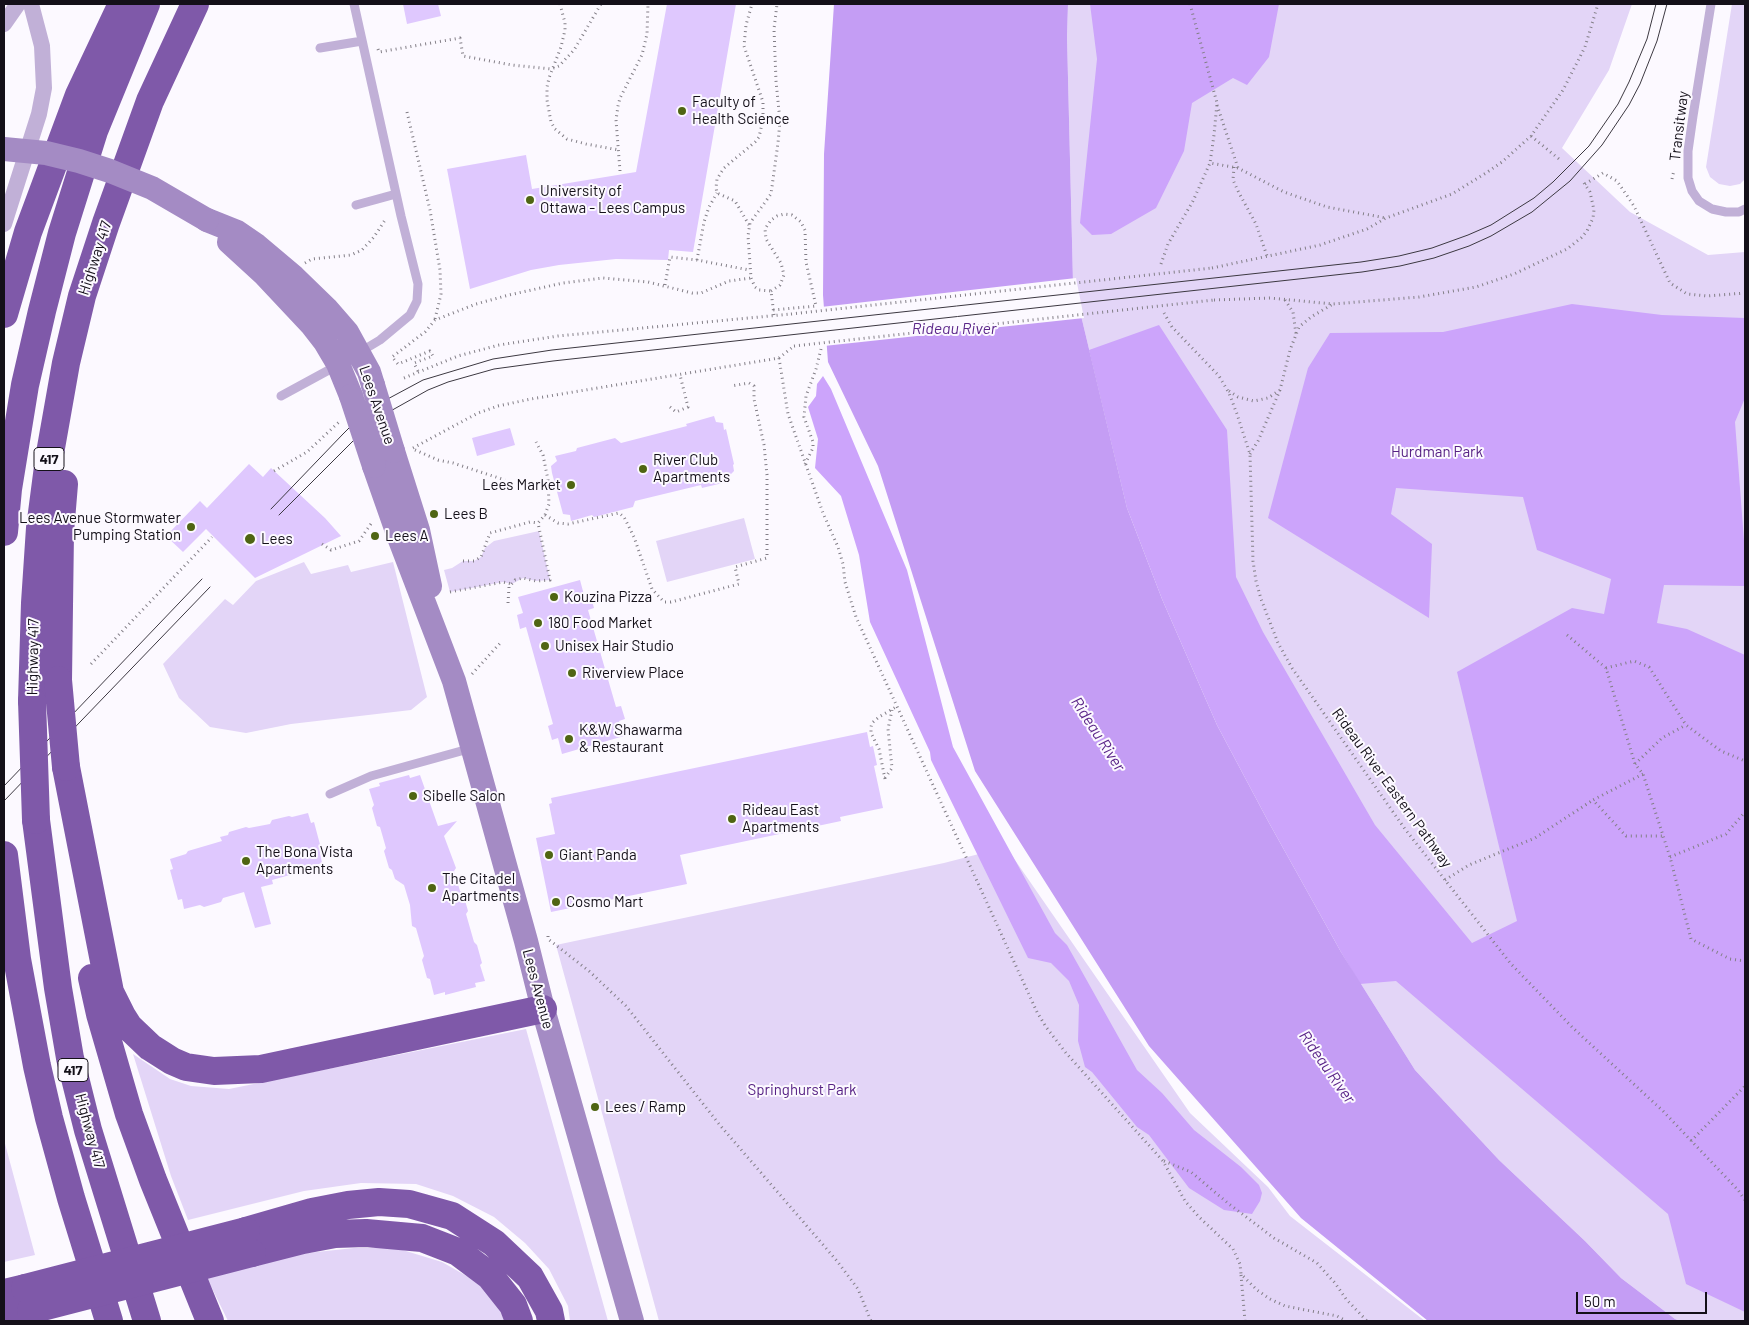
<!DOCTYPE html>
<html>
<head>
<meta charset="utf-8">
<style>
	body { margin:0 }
	#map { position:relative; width:1749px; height:1325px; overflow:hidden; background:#fcf9ff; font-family:Barlow,sans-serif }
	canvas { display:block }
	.frame { position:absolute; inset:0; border:5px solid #141019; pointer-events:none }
	.scale { position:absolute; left:1576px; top:1292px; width:131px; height:22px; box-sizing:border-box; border:2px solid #141019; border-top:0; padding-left:6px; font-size:15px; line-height:18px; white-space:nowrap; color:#141019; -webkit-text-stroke:4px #fcf9ff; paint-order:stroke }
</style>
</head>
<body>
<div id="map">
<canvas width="1749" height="1325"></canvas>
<div class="frame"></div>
<div class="scale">50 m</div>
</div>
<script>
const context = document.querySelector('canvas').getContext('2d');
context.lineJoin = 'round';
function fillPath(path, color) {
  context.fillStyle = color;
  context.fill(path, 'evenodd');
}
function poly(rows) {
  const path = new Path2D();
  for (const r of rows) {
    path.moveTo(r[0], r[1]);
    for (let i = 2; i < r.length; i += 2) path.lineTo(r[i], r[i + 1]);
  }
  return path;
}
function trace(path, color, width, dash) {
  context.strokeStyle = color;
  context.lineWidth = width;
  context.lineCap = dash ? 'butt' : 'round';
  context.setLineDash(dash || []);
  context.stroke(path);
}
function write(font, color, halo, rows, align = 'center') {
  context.font = font + ' Barlow,sans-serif';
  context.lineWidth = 4;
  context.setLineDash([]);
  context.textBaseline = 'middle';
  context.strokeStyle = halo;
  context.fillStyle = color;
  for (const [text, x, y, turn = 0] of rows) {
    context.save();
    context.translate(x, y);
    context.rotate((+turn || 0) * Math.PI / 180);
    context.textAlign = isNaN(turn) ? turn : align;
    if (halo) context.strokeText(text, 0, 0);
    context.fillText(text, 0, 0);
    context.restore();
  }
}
fillPath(poly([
	[1068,4,1632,4,1609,70,1562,148,1630,212,1708,255,1745,252,1745,1321,1680,1321,1675,1319,1621,1278,1585,1241,1499,1160,1415,1070,1341,952,1127,508,1073,282,1067,37],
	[1732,4,1745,4,1745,179,1740,184,1730,186,1719,184,1710,177,1706,167],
	[744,518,755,559,667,582,656,541],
	[539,531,550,580,536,581,523,578,512,584,503,582,450,592,444,570,452,568,463,561,474,561,481,557,485,548,494,541],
	[304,562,311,574,348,565,351,572,393,562,427,697,411,710,291,724,246,733,210,727,179,698,163,664,225,599,233,605,256,581],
	[1006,847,1190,1113,1268,1187,1290,1216,1425,1321,659,1321,556,945,944,863],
	[526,1029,608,1321,570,1321,568,1306,549,1269,525,1243,494,1217,453,1196,416,1184,361,1183,304,1191,188,1220,171,1176,133,1054,170,1079,191,1086,229,1089],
	[4,1140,35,1255,4,1262],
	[354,1248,396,1248,442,1262,479,1283,505,1313,507,1321,228,1321,206,1276,298,1254]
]), '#e3d5f7');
fillPath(poly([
	[1090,4,1279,4,1269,57,1247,85,1233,78,1192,103,1184,151,1156,208,1111,234,1092,235,1080,223,1097,59],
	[1572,304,1662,315,1745,318,1745,398,1735,422,1745,554,1745,586,1664,585,1657,623,1687,629,1745,655,1745,1312,1686,1284,1668,1214,1396,981,1360,984,1341,952,1268,821,1217,725,1162,599,1127,508,1089,350,1159,325,1227,430,1236,577,1263,632,1375,825,1472,943,1517,921,1457,672,1572,608,1604,614,1611,579,1537,550,1523,497,1396,488,1391,514,1432,544,1429,618,1268,518,1308,368,1330,333,1443,332],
	[823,376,831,389,907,570,953,747,1055,933,1067,945,1137,1070,1162,1093,1194,1130,1241,1167,1259,1185,1262,1193,1260,1201,1252,1214,1224,1210,1189,1188,1149,1135,1137,1127,1092,1072,1085,1067,1078,1041,1079,1005,1069,981,1051,963,1028,958,931,760,930,752,870,622,859,555,841,496,815,468,818,439,808,407,816,396,817,384]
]), '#cca4fb');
fillPath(poly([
	[834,4,1068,4,1067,37,1073,282,1127,508,1162,599,1217,725,1268,821,1341,952,1415,1070,1499,1160,1585,1241,1621,1278,1675,1319,1680,1321,1428,1321,1301,1218,1149,1046,975,771,878,466,828,362,823,295,824,154]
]), '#c49df4');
fillPath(poly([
	[1076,278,1084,318,824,346,821,307]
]), '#fcf9ff');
fillPath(poly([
	[403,4,438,4,441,16,407,24],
	[667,4,736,4,693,252,669,250,668,260,616,259,559,265,531,270,470,289,447,169,526,155,532,189,636,172],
	[714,416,716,422,723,423,724,430,726,429,734,464,733,465,734,471,729,476,731,481,702,488,701,485,635,501,633,507,594,517,592,515,571,521,570,515,563,514,552,473,551,466,557,461,555,456,576,451,577,448,615,438,621,443,687,426,686,424],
	[510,428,515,445,477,456,472,438],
	[249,464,263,477,271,468,325,518,341,536,255,578,206,529,183,552,166,536,200,501,207,508],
	[580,580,584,595,590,594,594,608,588,610,616,707,621,706,625,719,619,721,624,736,562,754,558,738,552,740,548,726,553,724,526,627,520,629,517,615,523,613,518,597],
	[867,732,870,747,873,746,877,765,874,766,883,808,840,817,841,821,680,855,687,884,551,912,536,838,555,834,549,804,552,803,551,798],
	[409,775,410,778,420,775,438,826,457,821,444,836,456,868,454,871,460,891,463,893,468,911,466,914,474,942,477,945,482,963,480,965,485,981,475,983,476,987,445,995,445,992,434,995,430,979,427,978,422,960,424,956,416,928,412,926,410,905,404,885,395,879,392,870,389,868,384,851,386,848,380,827,377,826,372,808,374,805,369,789,380,786,379,783],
	[308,813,311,823,314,822,322,852,320,853,322,863,306,868,304,871,272,880,273,884,261,887,271,924,255,928,244,892,223,898,221,902,204,907,200,905,184,909,182,899,178,900,170,870,173,869,170,859,186,854,188,851,222,841,220,837,228,835,229,832,246,827,249,828,270,824,272,820,289,816,292,817]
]), '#dfc8fe');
trace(poly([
	[560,4,565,23,565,30,561,47,549,78,547,87,547,100,551,122,555,129,567,139,586,144,619,150],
	[1190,4,1217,103,1214,135,1210,163],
	[378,49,379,52,460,38,463,56,512,65,551,69,559,66,574,50,601,4],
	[1217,105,1238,168],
	[407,112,430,210,440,270,441,294,435,319],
	[1531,136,1559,159],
	[1234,167,1233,180,1239,193,1256,224,1267,256],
	[620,171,616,120,618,106,620,98,642,55,647,34,648,4],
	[1672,179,1674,170],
	[1585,184,1603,173,1617,181,1634,206,1670,283,1687,294,1707,296,1745,293],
	[749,225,735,201,717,193,716,188,717,179,724,168,755,142,759,137,763,120,763,102,744,46,746,25,752,4],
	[697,260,704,222,709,207,717,193],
	[305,263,312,259,351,255,362,250,374,237,385,220],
	[1161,264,1168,244,1193,201,1210,163,1238,168,1284,192,1327,207,1386,218],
	[1212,268,1320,245,1367,229,1386,218,1452,194,1486,173,1502,162,1531,136,1563,90,1585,47,1598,4],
	[665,285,670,257,697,260,749,270],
	[771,291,780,285,784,275,781,263,766,239,765,229,771,220,777,216,784,214,792,215,801,222,805,230,806,262,816,306,773,310],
	[1214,300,1270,298,1333,304,1419,297,1476,287,1514,274,1567,249,1581,238,1587,231,1593,218,1594,210,1590,192,1582,180],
	[1285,300,1293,312,1296,334],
	[1164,313,1172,327,1219,376,1229,393,1237,414,1250,454,1253,561,1256,581,1261,599,1278,643,1292,668,1405,829,1511,964,1573,1028,1663,1111,1738,1190,1745,1200],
	[774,315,771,291,759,290,755,287,751,278,748,236,750,223,771,194,778,143,780,121,776,81,774,29,777,4],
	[779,358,788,414,823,513,838,547,843,564,845,582,856,617,1037,1012,1046,1027,1066,1053,1163,1161,1185,1201,1199,1217,1233,1249,1240,1264,1241,1274,1257,1290,1270,1299,1285,1306,1337,1316,1346,1321],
	[418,371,414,363,433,356,430,351,398,364,392,357,425,332,435,320,476,304,509,295,563,283,603,278,648,282,692,293,701,293,729,281,751,278],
	[404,378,458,356,499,345,558,336,791,314],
	[1229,391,1238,397,1254,401,1268,398,1280,390],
	[670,407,676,412,688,407,680,375],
	[413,448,478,413,498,406,531,399,779,358,794,346],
	[415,450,438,460,453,463,505,480],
	[1250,454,1258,441,1280,390,1290,350,1299,327,1311,317,1333,304],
	[805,464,813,448,813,442,804,417,806,396,816,369,821,349],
	[274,471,307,452,339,422],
	[545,515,558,523,568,524,619,513,624,517,634,537,652,589,664,602,671,602,739,584,735,567,767,558,767,475,764,445,754,399,754,386,749,383,731,386],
	[322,544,331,550,359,541,373,521],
	[463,561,474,561,481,557,490,533,530,522,538,523],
	[450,592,503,582,512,584],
	[508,603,509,587,515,580,523,578,536,581,550,580,538,523,545,515,549,504,548,480,543,455,536,442],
	[1567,635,1606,668,1635,764,1643,774,1670,857,1691,939,1730,959,1745,961],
	[91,664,212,537],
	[1606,668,1634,661,1649,667,1686,725,1721,751,1745,761],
	[472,674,502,641],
	[1635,764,1662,738,1686,725],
	[1643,774,1593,800,1626,836,1663,836],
	[885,778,892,768,888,729,892,710],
	[885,779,879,749,871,733,871,727,872,723,879,717,896,707],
	[1670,857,1726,834,1745,812],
	[1445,880,1469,865,1535,838,1593,800],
	[548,936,548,939,589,971,626,1006,719,1124,837,1261,858,1289,871,1321],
	[1691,1141,1745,1086],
	[1164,1161,1191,1172,1229,1204,1274,1238,1317,1263,1335,1283,1346,1299,1367,1321],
	[1241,1275,1245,1321]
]), '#837f87', 3, [1, 4]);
trace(poly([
	[354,4,401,216,418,284,417,301,410,315,380,340,360,352],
	[1711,4,1693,116,1688,151,1688,178,1692,191,1699,201,1712,209,1726,212,1739,212,1745,209],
	[320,48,362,41],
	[356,205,396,194],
	[281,396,338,365],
	[330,794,371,776,472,748]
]), '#c1b0d7', 9);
trace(poly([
	[4,24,18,4],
	[4,224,39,114,44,88,42,46,31,4]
]), '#c1b0d7', 16);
trace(poly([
	[207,220,237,232,256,245,294,277,327,309,347,332,369,372,373,385],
	[229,242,265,275,311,324,325,342,338,364,351,396],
	[393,451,418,530,430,586],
	[374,466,400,540,454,681,526,941,543,1009,632,1321]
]), '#a48bc4', 24);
trace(poly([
	[4,314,28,232,79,95,122,4],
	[4,532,8,489,25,385,42,311,62,233,94,131,146,4],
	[58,680,60,532,64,484],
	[32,701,35,603,40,528,49,459,66,363,82,296,106,223,150,101,195,4],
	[66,767,110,992,122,1016,129,1027,150,1047,172,1061,186,1067,214,1071,261,1069,543,1009],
	[36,820,58,988,70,1058,88,1130,147,1321],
	[4,855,17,959,37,1066,49,1118,71,1198,109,1321],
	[92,978,100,1014,129,1114,153,1180,210,1321],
	[246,1231,312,1212,348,1205,379,1202,409,1204,452,1216,494,1243,530,1277,549,1311,551,1321],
	[252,1253,303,1240,335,1234,366,1233,422,1238,458,1252,490,1276,513,1305,519,1321],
	[4,1293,25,1288],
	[4,1317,31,1310]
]), '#7f59a9', 28);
trace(poly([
	[271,509,343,434,362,415,382,402,423,380,493,359,552,350,1361,262,1399,256,1432,248,1468,235,1491,225,1534,198,1553,182,1589,146,1618,104,1629,82,1647,39,1656,4],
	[279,515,368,426,387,413,428,390,448,382,494,369,553,361,1362,272,1400,266,1434,258,1469,246,1491,236,1532,212,1570,181,1602,145,1629,105,1640,84,1657,41,1667,4],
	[4,786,202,579],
	[4,801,210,587]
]), '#3c3841', 1);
trace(poly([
	[791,314,1212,268],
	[794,346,1214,300]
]), '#837f87', 3, [1, 4]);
trace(poly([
	[4,149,46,153,79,161,110,171,152,188,207,220],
	[373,385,393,451],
	[351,396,374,466]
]), '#a48bc4', 24);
trace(poly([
	[58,680,66,767],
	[32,701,36,820],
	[25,1288,246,1231],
	[31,1310,252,1253]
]), '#7f59a9', 28);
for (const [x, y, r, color] of [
	[682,111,5,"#4f6513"],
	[530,200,5,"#4f6513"],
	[643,469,5,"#4f6513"],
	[571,485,5,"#4f6513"],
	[434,514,5,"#4f6513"],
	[191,527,5,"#4f6513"],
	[375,536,5,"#4f6513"],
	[250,539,6,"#4f6513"],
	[554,597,5,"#4f6513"],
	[538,623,5,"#4f6513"],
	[545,646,5,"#4f6513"],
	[572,673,5,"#4f6513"],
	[569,739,5,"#4f6513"],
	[413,796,5,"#4f6513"],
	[732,819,5,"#4f6513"],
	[549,855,5,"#4f6513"],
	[246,861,5,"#4f6513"],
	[432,888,5,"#4f6513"],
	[556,902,5,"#4f6513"],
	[595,1107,5,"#4f6513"]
]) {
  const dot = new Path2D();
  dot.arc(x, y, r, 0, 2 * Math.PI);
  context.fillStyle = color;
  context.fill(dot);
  trace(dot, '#fcf9ff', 2);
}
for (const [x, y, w] of [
	[49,459,30],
	[73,1070,30]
]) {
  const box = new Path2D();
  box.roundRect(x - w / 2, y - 11.5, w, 23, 4);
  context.fillStyle = '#fcf9ff';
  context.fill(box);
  trace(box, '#141019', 1);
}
write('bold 14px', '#141019', null, [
	["417",49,459],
	["417",73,1070]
]);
write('15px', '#141019', '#fcf9ff', [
	["Faculty of",692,102],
	["Health Science",692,119],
	["University of",540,191],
	["Ottawa - Lees Campus",540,208],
	["River Club",653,460],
	["Apartments",653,477],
	["Lees Market",561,485,"right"],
	["Lees B",444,514],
	["Lees Avenue Stormwater",181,518,"right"],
	["Pumping Station",181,535,"right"],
	["Lees A",385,536],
	["Lees",261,539],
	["Kouzina Pizza",564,597],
	["180 Food Market",548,623],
	["Unisex Hair Studio",555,646],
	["Riverview Place",582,673],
	["K&W Shawarma",579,730],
	["& Restaurant",579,747],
	["Sibelle Salon",423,796],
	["Rideau East",742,810],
	["Apartments",742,827],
	["The Bona Vista",256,852],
	["Apartments",256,869],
	["Giant Panda",559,855],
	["The Citadel",442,879],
	["Apartments",442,896],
	["Cosmo Mart",566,902],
	["Lees / Ramp",605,1107]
], 'left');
write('15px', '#141019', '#fcf9ff', [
	["Transitway",1679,126,-83],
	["Highway 417",95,258,-72],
	["Lees Avenue",377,405,71],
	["Highway 417",33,657,-89],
	["Rideau River Eastern Pathway",1392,788,54],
	["Lees Avenue",538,989,75],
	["Highway 417",90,1131,75]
]);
write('15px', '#572285', '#fcf9ff', [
	["Hurdman Park",1437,452],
	["Springhurst Park",802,1090]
]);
write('italic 16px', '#5b2689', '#fcf9ff', [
	["Rideau River",954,329],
	["Rideau River",1098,734,57],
	["Rideau River",1327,1067,55]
]);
</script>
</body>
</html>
